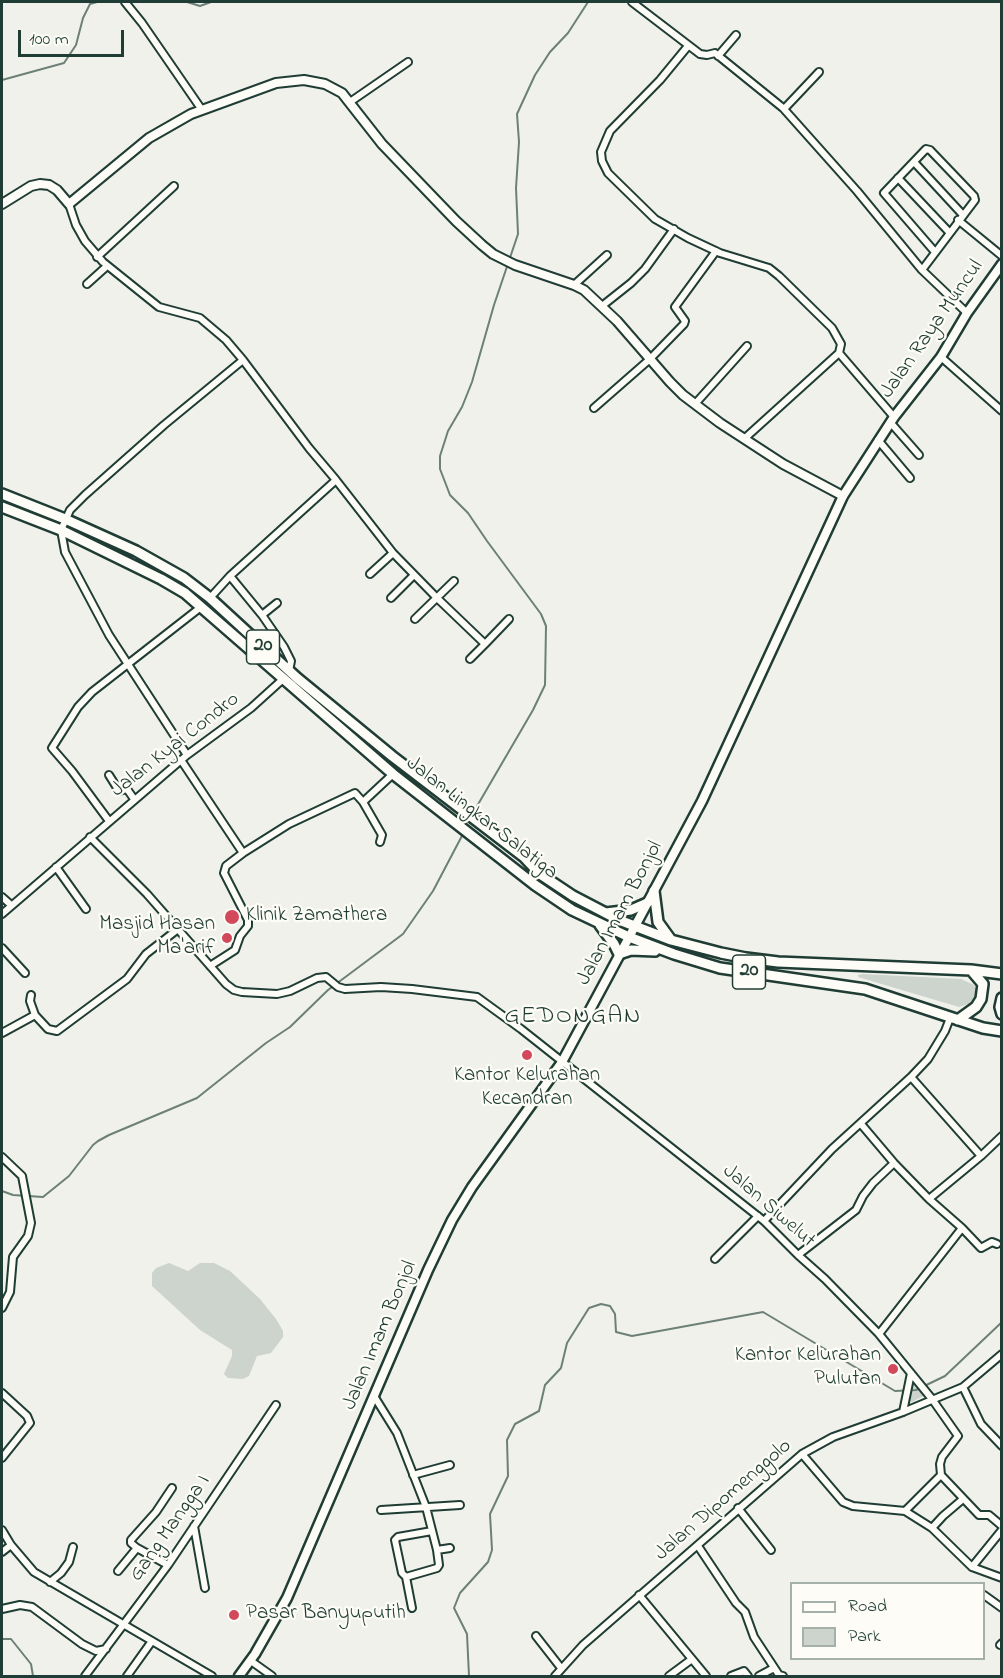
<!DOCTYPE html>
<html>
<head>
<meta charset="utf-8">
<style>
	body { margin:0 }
	#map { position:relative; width:1003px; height:1678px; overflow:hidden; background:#f0f1eb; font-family:"Indie Flower",sans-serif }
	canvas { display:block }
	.frame { position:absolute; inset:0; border:3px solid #1f3d34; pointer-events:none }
	.legend { position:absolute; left:790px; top:1582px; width:195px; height:78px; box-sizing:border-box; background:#fdfcf7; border:2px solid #a4b0a9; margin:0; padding:8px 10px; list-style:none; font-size:18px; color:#1f3d34 }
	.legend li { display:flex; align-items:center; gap:12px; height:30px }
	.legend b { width:30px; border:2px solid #a4b0a9 }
	.scale { position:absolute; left:18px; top:30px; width:106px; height:27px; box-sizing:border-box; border:3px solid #1f3d34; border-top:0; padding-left:8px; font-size:18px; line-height:21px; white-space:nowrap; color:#1f3d34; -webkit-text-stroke:4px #fdfcf7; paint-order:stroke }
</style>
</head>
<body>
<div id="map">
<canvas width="1003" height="1678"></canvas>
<div class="frame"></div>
<ul class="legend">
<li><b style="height:8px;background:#fdfcf7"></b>Road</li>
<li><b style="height:16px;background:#cdd3cd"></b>Park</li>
</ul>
<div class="scale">100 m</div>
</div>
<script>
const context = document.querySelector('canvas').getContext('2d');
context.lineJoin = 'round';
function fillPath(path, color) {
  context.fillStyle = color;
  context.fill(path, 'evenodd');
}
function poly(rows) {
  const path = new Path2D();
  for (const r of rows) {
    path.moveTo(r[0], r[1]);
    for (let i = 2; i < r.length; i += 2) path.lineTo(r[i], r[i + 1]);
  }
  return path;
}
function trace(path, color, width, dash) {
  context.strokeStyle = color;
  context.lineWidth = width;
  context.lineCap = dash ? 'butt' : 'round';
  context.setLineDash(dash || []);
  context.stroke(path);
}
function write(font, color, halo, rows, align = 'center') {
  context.font = font + ' "Indie Flower",sans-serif';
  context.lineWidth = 4.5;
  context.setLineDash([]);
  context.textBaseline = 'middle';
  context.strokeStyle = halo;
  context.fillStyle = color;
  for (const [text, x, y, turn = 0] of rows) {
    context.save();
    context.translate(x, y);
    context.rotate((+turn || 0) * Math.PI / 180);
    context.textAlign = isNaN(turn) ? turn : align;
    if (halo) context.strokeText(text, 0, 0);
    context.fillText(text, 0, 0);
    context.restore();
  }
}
fillPath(poly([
	[863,974,961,979,974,985,977,990,971,1003,959,1007,858,977,858,975],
	[169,1263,188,1271,200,1263,214,1263,230,1271,260,1299,276,1319,283,1331,283,1337,271,1353,257,1356,249,1376,243,1379,228,1378,224,1374,232,1356,232,1350,200,1330,152,1286,152,1273,156,1268],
	[913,1379,925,1395,912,1402,908,1401]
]), '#cdd3cd');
trace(poly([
	[187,2,200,6,211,2],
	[2,80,64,63,76,45,83,18,90,4,97,2],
	[473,813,533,710,545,685,546,626,541,614,487,541,468,513,450,495,440,469,440,456,448,431,462,407,472,382,494,305,518,234,516,188,519,142,517,114,535,75,550,52,568,33,588,2],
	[2,1191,13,1195,43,1197,69,1176,93,1145,98,1141,109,1135,197,1098,266,1043,290,1027,328,990,403,934,433,891,464,832],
	[2,1639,11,1639,31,1664,33,1676],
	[469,1676,467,1634,454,1608,460,1593,488,1562,492,1550,490,1514,508,1476,507,1440,515,1424,539,1411,545,1385,561,1368,567,1343,589,1308,601,1304,610,1306,615,1314,616,1332,632,1336,763,1312,895,1391,916,1390,945,1376,1002,1322]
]), '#6c8077', 2);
const minor = poly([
	[125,2,142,23,202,110],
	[632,2,700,54,707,55,715,53,783,108,857,191,922,270,967,313],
	[688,46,660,80,610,131,601,152,602,161,608,173,655,219,688,238,720,253,769,268,779,276,832,328,841,344,839,353,894,417],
	[718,56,736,35],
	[350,102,408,62],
	[784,109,819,72],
	[914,162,963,215],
	[898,178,949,232],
	[69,204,76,225,85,241,103,262,159,307,200,318,226,340,243,360,164,425,85,495,70,510,61,530,65,552,109,635,187,755],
	[958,220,1002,256],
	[97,257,174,186],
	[922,270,975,200,974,196,930,150,926,149,884,193,935,252],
	[87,284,107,266],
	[574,285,607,255],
	[602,306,631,283,645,269,674,229],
	[941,357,1002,411],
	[695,404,747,346],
	[594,408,650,359,684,324,685,321,675,307,716,251],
	[890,422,919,455],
	[744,439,839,353],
	[878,440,910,478],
	[336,480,393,553,436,597,485,644,509,619],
	[370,574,393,553],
	[230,576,262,615,284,647,291,661,289,671],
	[210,598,230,576,336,480,309,448,243,360],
	[391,598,414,575],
	[262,615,277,603],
	[415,619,454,581],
	[470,659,485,644],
	[181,760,243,853,226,866,224,873,248,920,248,926,240,936,235,950,210,966],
	[109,775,119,791,127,789,134,799],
	[363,802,393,774],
	[109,821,72,771,52,748,78,707,92,692,201,607],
	[90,837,147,894,226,984,234,990,242,992,277,994,290,991,317,978,326,977,338,987,345,989,381,987,412,989,477,997,521,1029,764,1221,798,1255,825,1279,879,1334,932,1399,958,1436,942,1457,940,1464,941,1475,905,1511],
	[243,853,289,824,355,793,363,802,382,835,380,842],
	[56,867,86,909],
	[2,897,11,905],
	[2,914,187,755,251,708,282,680],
	[2,948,25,973],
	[31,995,30,1001,35,1015],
	[2,1033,35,1015,48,1029,57,1031,127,979,146,954,178,929],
	[911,1077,981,1156],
	[861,1124,894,1163,929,1199],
	[2,1157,22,1176,31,1223,28,1236,13,1257,10,1292,2,1308],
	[764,1221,832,1149,911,1077,928,1059,945,1031,950,1018],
	[962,1228,981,1248,992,1242,997,1244],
	[798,1255,856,1210,863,1196,873,1183,894,1163],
	[715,1259,758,1216],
	[879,1334,962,1228,929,1199,981,1156,1002,1136],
	[963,1387,981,1424,1002,1446],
	[2,1393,27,1416,30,1423,2,1458],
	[374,1396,397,1433,426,1507,437,1550,439,1565,437,1568,406,1577],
	[903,1412,911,1373],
	[802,1454,843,1502,853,1506,905,1511,932,1528,972,1567,1002,1578],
	[413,1475,450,1465],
	[941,1475,979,1515,989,1515,1002,1526],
	[738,1508,771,1550],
	[381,1510,460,1505],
	[194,1526,205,1588],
	[932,1528,943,1516,963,1499],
	[2,1530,11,1545,34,1572,212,1676],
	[698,1546,736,1603,745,1612,754,1637,779,1675,783,1676],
	[437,1550,450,1548],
	[2,1552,11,1545],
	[168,1565,137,1548,131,1543,131,1540,156,1512,172,1488],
	[972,1567,1002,1530],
	[118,1571,137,1548],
	[50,1582,61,1573,69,1562,73,1547],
	[639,1595,706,1676],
	[984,1595,1002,1608],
	[412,1608,406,1577,402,1573,395,1540,398,1537,432,1531],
	[2,1609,20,1605,32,1607,82,1644,96,1651,106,1649],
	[536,1636,561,1668],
	[1000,1645,1002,1643],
	[251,1661,272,1676],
	[85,1676,168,1565,276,1405],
	[127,1676,152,1641],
	[555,1676,583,1645,802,1454,833,1437,903,1412,963,1387,1002,1354],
	[669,1676,692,1659],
	[731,1676,744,1671,748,1676],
	[759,1676,774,1668]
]);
const tertiary = poly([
	[2,204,31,186,40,184,49,185,57,190,69,204,149,138,191,114,276,83,304,80,325,84,342,93,382,144,456,221,482,245,493,254,515,265,574,285,584,290,617,321,670,382,683,395,720,423,783,464,843,496]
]);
const secondary = poly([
	[239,1676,255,1654,287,1598,428,1270,452,1220,472,1187,562,1062,634,928,702,801,843,496,894,417,941,357,967,313,1002,264]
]);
const trunk = poly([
	[2,494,65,519,136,551,184,578,210,598,297,678,392,756,524,857,540,874,573,896,619,920,671,940,721,953,746,958,778,962,971,970,1002,974],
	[2,507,61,530,161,579,185,593,393,774,535,885,572,910,629,937,674,954,720,968,865,989,983,1028,1002,1031],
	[654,891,658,922,671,940],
	[606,913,631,910,647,903],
	[600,925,614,944,619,954,631,950,655,951],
	[1002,998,1000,1007,1002,1014],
	[958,1020,976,1007,981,999,983,984,971,970]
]);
trace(minor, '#1f3d34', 10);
trace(tertiary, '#1f3d34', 12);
trace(secondary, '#1f3d34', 13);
trace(trunk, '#1f3d34', 14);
trace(minor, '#fdfcf7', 6);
trace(tertiary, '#fdfcf7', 8);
trace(secondary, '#fdfcf7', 8);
trace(trunk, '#fdfcf7', 9);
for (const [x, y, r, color] of [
	[232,917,8,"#d1495b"],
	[227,938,6,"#d1495b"],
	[527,1055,6,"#d1495b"],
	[893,1369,6,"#d1495b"],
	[234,1615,6,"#d1495b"]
]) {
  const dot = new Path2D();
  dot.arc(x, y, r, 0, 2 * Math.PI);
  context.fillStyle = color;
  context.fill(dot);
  trace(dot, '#fdfcf7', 2);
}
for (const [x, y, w] of [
	[263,647,33],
	[749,972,33]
]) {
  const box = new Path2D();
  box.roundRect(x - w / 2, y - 17, w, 34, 4.5);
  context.fillStyle = '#fdfcf7';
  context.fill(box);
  trace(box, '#1f3d34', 1.5);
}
write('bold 20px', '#1f3d34', null, [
	["20",263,647],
	["20",749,972]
]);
write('21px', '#1f3d34', '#fdfcf7', [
	["Jalan Raya Muncul",933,330,-55],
	["Jalan Kyai Condro",176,746,-38],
	["Jalan Lingkar Salatiga",481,819,38],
	["Jalan Imam Bonjol",621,914,-62],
	["Jalan Siwelut",768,1207,41],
	["Jalan Imam Bonjol",381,1336,-67],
	["Jalan Dipomenggolo",724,1501,-41],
	["Gang Mangga I",171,1529,-55]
]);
write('21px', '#1f3d34', '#fdfcf7', [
	["Klinik Zamathera",246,917],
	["Masjid Hasan",215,926,"right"],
	["Ma'arif",215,950,"right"],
	["Kantor Kelurahan",527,1077,"center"],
	["Kecandran",527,1101,"center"],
	["Kantor Kelurahan",881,1357,"right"],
	["Pulutan",881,1381,"right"],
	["Pasar Banyuputih",246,1615]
], 'left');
context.letterSpacing = '1.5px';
write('24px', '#1f3d34', '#fdfcf7', [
	["GEDONGAN",573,1018]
]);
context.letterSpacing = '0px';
</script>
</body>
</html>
